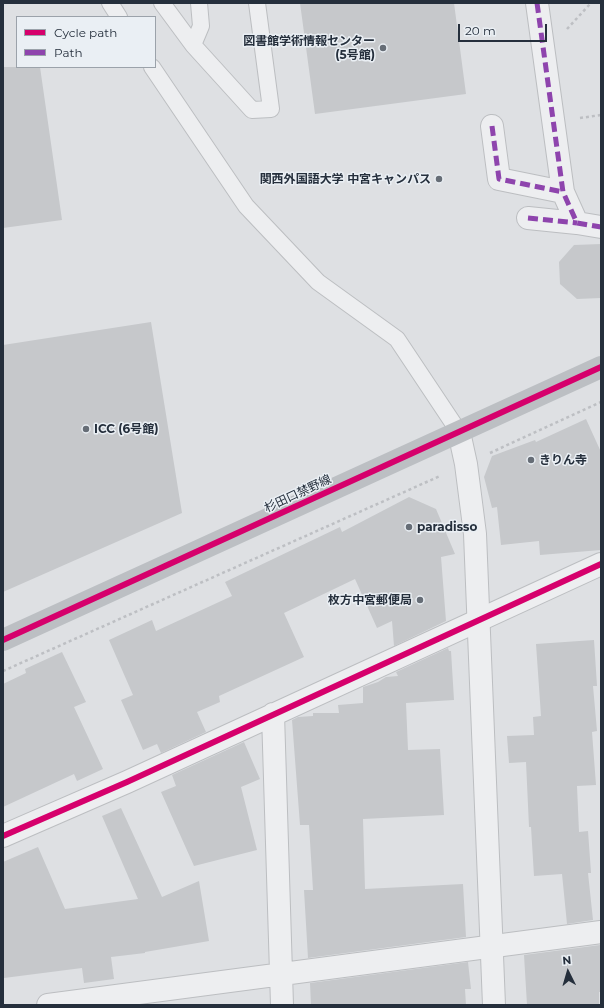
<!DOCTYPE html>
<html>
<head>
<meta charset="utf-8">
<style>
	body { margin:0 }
	#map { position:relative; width:604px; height:1008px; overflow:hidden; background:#dee0e3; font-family:Montserrat,sans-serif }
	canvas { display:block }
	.frame { position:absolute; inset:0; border:4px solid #252f3c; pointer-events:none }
	.legend { position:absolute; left:16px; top:16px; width:140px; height:52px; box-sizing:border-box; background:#eaeff4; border:1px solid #9ba2aa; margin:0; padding:5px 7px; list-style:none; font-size:12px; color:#252f3c }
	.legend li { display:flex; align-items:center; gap:8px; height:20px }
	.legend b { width:20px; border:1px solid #9ba2aa }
	.north { position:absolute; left:548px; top:952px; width:40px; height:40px; -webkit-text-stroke:3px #eaeff4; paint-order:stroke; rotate:355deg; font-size:11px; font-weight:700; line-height:16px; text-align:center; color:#252f3c }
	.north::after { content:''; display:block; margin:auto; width:14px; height:18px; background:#252f3c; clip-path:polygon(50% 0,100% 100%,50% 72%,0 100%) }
	.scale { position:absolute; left:458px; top:24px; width:89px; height:18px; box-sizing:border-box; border:2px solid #252f3c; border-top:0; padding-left:5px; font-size:12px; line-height:14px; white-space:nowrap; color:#252f3c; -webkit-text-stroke:3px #eaeff4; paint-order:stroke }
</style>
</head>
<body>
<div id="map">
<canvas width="604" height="1008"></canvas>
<div class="frame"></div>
<ul class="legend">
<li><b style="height:5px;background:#d6006c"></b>Cycle path</li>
<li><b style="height:5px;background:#8e44ad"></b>Path</li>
</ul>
<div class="north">N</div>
<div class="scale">20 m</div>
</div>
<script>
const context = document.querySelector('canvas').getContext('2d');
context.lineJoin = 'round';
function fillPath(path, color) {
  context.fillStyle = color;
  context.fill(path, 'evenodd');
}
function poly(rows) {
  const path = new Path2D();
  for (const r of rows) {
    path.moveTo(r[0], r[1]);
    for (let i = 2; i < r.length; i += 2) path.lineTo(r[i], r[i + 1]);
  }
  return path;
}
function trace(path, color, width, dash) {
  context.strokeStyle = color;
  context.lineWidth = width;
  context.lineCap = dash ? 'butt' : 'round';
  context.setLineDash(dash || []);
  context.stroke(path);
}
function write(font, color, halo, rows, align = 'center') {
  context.font = font + ' Montserrat,"Noto Sans JP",sans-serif';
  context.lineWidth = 3;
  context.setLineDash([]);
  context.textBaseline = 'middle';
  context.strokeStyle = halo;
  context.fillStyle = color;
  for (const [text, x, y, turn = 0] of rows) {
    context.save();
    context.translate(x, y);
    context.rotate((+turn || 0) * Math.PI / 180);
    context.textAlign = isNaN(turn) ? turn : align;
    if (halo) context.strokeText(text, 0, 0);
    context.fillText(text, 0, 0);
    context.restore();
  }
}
fillPath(poly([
	[300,3,454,3,466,94,315,114],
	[3,67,40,67,62,220,3,228],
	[601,244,601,298,577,299,560,284,559,262,574,245],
	[151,322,182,513,3,592,3,345],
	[586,419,601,452,601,550,540,555,539,541,501,545,497,507,492,508,484,477,492,456,535,440,536,442],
	[409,497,436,509,455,554,441,557,446,621,394,646,392,621,377,628,355,579,284,613,304,657,219,696,220,702,197,712,206,732,161,753,157,744,143,750,121,700,133,695,109,640,152,620,156,631,232,596,225,582,340,527,342,532],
	[594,640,597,686,593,686,597,731,592,732,596,785,577,786,579,832,588,831,591,873,588,873,593,920,567,924,562,874,534,876,531,827,529,827,526,762,509,763,507,736,534,735,533,717,541,716,536,644],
	[448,648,449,651,451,651,454,700,406,703,408,750,440,749,444,815,363,819,365,889,463,884,466,937,308,958,304,890,313,890,309,825,300,825,292,720,298,717,313,716,313,713,339,713,338,705,363,703,363,687,378,682,386,677,398,676,396,672],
	[62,652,86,702,74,707,103,769,77,781,74,774,3,807,3,684,26,673,25,669],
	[244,742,260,779,241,787,257,850,194,866,161,792,176,786,172,775],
	[121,808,162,897,199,881,209,941,145,952,145,953,111,957,114,979,84,983,82,968,4,978,3,862,38,847,65,909,138,899,102,816],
	[600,945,601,992,599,992,599,1005,527,1005,524,955],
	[468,962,471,989,465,989,466,1005,311,1005,310,983]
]), '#c6c8cb');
const service = poly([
	[110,3,119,17],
	[162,3,193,45,252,110,271,109,257,3],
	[193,45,201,26,199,3],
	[152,67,246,206,318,282,397,339,459,432]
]);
const pedestrian = poly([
	[537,3,563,192,577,223,601,227],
	[492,126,499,179,563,192],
	[528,218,577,223]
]);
const minor = poly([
	[273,714,282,1005],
	[3,836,127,782,601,564],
	[48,1005,601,932]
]);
const tertiary = poly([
	[459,432,466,464,475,534,494,1005]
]);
trace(service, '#bcbec1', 18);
trace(pedestrian, '#bcbec1', 24);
trace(minor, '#bcbec1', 24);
trace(tertiary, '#bcbec1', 24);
trace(poly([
	[567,29,591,3],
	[580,118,601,115],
	[490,453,601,402],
	[3,671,440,476]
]), '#bdbfc3', 2.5, [3, 3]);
trace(service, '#edeef0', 16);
trace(pedestrian, '#edeef0', 22);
trace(minor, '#edeef0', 22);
trace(tertiary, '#edeef0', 22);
trace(poly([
	[3,640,601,367]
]), '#bcbfc3', 22);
trace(poly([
	[537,3,563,192,577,223,601,227],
	[492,126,499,179,563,192],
	[528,218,577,223]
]), '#8e44ad', 5, [10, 5]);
trace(poly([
	[3,640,601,367],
	[3,836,127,782,601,564]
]), '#d6006c', 6);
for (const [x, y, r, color] of [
	[383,48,4,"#666d76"],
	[439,179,4,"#666d76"],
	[86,429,4,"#666d76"],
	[531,460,4,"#666d76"],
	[409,527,4,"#666d76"],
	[420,600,4,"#666d76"]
]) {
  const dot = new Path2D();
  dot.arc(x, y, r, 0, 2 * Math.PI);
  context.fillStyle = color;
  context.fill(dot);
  trace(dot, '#eaeff4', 1.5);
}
write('bold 12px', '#252f3c', '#eaeff4', [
	["図書館学術情報センター",375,41],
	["(5号館)",375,55],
	["関西外国語大学 中宮キャンパス",431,179],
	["ICC (6号館)",94,429,"left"],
	["きりん寺",539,460,"left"],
	["paradisso",417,527,"left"],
	["枚方中宮郵便局",412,600]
], 'right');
write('12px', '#252f3c', '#eaeff4', [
	["杉田口禁野線",298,494,-25]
]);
</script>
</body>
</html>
